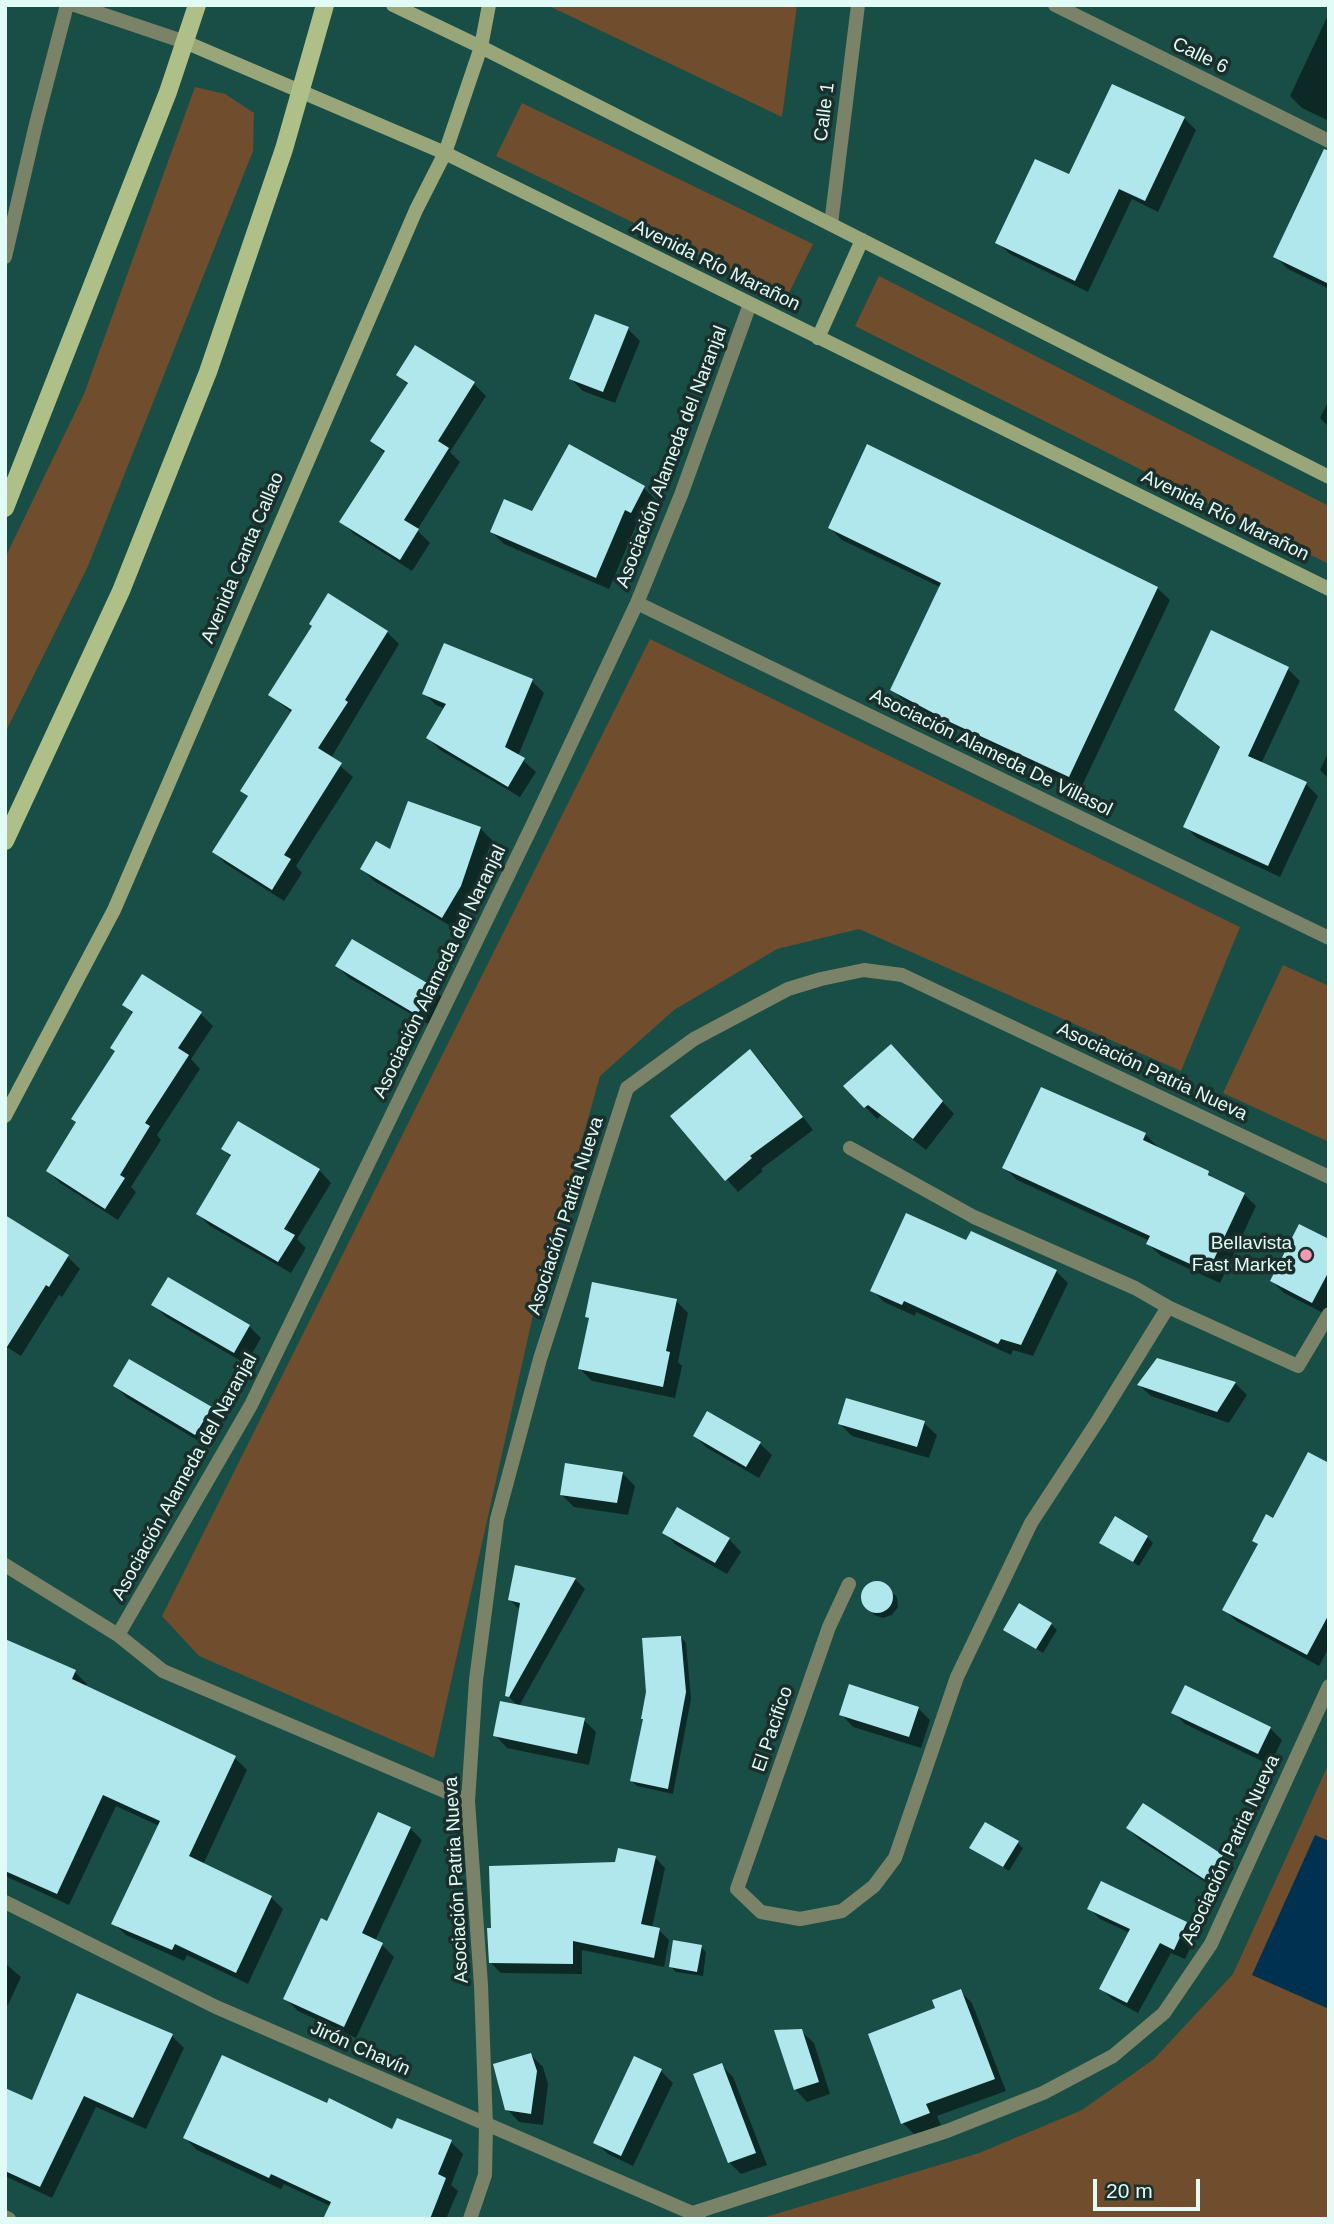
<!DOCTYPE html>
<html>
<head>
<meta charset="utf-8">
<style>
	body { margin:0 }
	#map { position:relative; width:1334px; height:2224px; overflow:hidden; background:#194e47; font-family:Arial,sans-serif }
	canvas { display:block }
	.frame { position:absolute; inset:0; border:7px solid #e1fbf6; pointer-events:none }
	.scale { position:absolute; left:1093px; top:2179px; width:107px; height:32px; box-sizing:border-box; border:4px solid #e1fbf6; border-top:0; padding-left:9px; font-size:21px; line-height:24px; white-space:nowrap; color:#e1fbf6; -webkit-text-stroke:5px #1a2f2c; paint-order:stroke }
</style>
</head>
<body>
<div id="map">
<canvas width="1334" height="2224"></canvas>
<div class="frame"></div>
<div class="scale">20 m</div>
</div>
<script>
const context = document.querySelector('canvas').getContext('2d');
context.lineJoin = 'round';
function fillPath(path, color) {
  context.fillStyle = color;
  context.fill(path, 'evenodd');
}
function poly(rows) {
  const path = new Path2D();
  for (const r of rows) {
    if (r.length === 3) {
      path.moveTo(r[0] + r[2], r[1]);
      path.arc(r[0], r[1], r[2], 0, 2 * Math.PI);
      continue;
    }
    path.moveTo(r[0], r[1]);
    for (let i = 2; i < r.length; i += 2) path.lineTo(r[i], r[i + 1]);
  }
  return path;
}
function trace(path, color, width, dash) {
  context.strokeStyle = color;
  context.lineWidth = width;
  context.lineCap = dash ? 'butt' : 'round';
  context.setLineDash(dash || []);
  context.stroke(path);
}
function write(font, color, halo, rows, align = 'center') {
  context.font = font + ' Arial,sans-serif';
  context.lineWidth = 7;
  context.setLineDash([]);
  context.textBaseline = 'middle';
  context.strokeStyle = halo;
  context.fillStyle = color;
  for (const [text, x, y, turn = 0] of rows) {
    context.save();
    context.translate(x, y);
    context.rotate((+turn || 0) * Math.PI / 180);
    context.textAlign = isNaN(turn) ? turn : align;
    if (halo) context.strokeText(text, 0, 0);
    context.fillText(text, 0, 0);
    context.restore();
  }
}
fillPath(poly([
	[550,5,797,5,782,117,549,6],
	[195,87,225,94,254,113,253,151,88,566,5,733,5,558,84,394],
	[522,103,813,244,787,297,496,156],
	[879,276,1329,506,1329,564,855,326],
	[650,639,1240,927,1181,1071,859,929,777,949,674,1010,600,1076,533,1315,434,1758,199,1656,162,1616],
	[1283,965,1329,986,1329,1142,1223,1093],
	[1329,1763,1329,2219,759,2219,979,2153,1082,2110,1154,2059,1233,1974]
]), '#704d2c');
fillPath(poly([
	[1315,1835,1329,1841,1329,2009,1252,1975]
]), '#003150');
fillPath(poly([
	[1329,13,1329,121,1302,108,1290,96],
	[1184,118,1196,130,1158,212,1132,199,1088,292,1010,254,997,242,1070,177],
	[1329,187,1329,289,1288,269,1276,257],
	[628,329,640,341,615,403,583,391,571,379],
	[416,347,474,384,486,396,450,452,460,462,417,530,430,543,412,571,354,534,342,522,385,454,372,441,408,385,398,375],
	[1329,400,1329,427,1320,418],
	[570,446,644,488,656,500,643,524,638,521,609,589,504,544,492,532,533,513],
	[868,446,1157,588,1170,600,1081,788,1037,769,904,701,892,689,940,587,842,540,830,528],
	[387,632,399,644,331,758,353,777,296,866,302,873,284,901,226,864,214,852,249,798,242,791,292,713,270,695],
	[1212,632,1288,669,1300,681,1261,764,1306,784,1318,796,1280,877,1197,838,1185,826,1221,749,1176,710],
	[532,681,544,693,518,756,536,772,520,797,440,750,428,738,445,709,436,705,424,693],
	[1329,751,1329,779,1320,770],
	[480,828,492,840,472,898,454,928,374,881,362,869,391,852],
	[337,966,433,988,445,1000,430,1025,349,978],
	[125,1005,201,1014,213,1026,191,1059,200,1069,157,1135,161,1140,131,1187,136,1192,118,1220,60,1183,48,1171,116,1052,133,1014],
	[750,1051,762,1063,813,1130,761,1169,763,1171,738,1192,672,1116],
	[903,1058,954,1114,926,1150,881,1115,877,1119,845,1086],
	[1145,1134,1157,1146,1156,1148,1208,1173,1216,1181,1244,1194,1256,1206,1220,1283,1161,1256,1148,1244,1150,1241,1017,1180,1004,1167],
	[223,1149,319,1170,331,1183,297,1239,306,1248,291,1273,210,1226,198,1214,232,1158],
	[5,1227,68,1257,80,1269,62,1297,59,1295,21,1356,5,1346],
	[1329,1241,1329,1306,1325,1314,1284,1293,1272,1281],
	[967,1242,1056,1271,1068,1283,1033,1356,1013,1350,1011,1355,916,1312,915,1316,884,1302,872,1290],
	[676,1301,688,1313,678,1362,682,1366,675,1398,592,1381,580,1369,591,1321,587,1317],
	[154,1305,249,1326,261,1338,246,1364,166,1317],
	[1235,1383,1247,1395,1229,1423,1151,1396,1139,1385],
	[115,1386,211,1408,223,1420,207,1446,127,1398],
	[924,1423,937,1435,929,1458,852,1436,840,1424],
	[695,1436,759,1443,772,1455,759,1478,707,1448],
	[1329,1465,1329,1648,1319,1666,1236,1621,1224,1609,1259,1546,1254,1541],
	[623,1474,635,1486,628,1515,574,1507,562,1495],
	[664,1532,729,1539,741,1552,727,1574,676,1545],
	[1147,1537,1153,1543,1139,1566,1101,1542],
	[575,1579,585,1589,519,1706,584,1720,596,1732,589,1765,507,1748,495,1735,518,1706,507,1695,521,1611,510,1600],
	[883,1584,897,1597,898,1607,892,1615,883,1618,874,1615,865,1605,864,1591,869,1585],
	[1051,1624,1057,1630,1043,1653,1005,1629],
	[681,1637,686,1643,691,1699,673,1794,637,1786,632,1781],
	[5,1639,75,1672,87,1684,85,1687,235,1758,247,1770,203,1865,271,1897,283,1909,248,1984,187,1955,184,1961,126,1935,113,1923,159,1826,116,1806,69,1905,5,1876],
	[918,1708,930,1720,921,1748,853,1727,841,1714],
	[1173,1712,1270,1728,1282,1740,1270,1765,1185,1724],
	[410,1828,422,1840,375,1941,382,1945,394,1957,356,2038,298,2011,286,1999,328,1923],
	[1128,1828,1222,1856,1234,1868,1219,1891,1140,1840],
	[1017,1843,1023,1848,1009,1871,972,1847],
	[655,1857,665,1868,652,1928,659,1930,669,1940,664,1967,582,1950,582,1974,501,1973,491,1963,616,1863],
	[1101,1883,1186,1924,1197,1934,1185,1959,1171,1953,1138,2013,1112,1999,1101,1988,1130,1933,1100,1919,1089,1908],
	[701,1947,706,1952,703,1976,676,1972,670,1966],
	[5,1963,21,1977,8,2005,5,2004],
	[960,1991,972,2003,1006,2091,937,2116,941,2125,915,2135,903,2123,938,2009],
	[801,2031,814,2043,830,2094,807,2102,795,2089],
	[172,2036,184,2048,146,2129,96,2107,52,2198,5,2176,5,2090,33,2103],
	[531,2055,543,2067,548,2084,543,2125,519,2122,507,2109],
	[721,2065,733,2077,767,2165,741,2174,729,2162],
	[661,2071,673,2083,633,2166,608,2154,595,2142],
	[328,2105,393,2131,451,2142,463,2154,451,2185,458,2191,446,2219,325,2219,330,2206,284,2184,281,2189,197,2150,185,2138]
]), '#0007');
fillPath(poly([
	[1112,84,1185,117,1145,201,1119,189,1075,281,995,243,1035,159,1069,174],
	[1324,149,1329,151,1329,284,1273,257],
	[595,314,629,327,603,392,569,379],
	[415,345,475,382,438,441,449,448,404,520,419,529,400,560,339,522,385,451,370,441,408,383,396,375],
	[569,444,645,486,631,513,625,510,596,578,490,532,504,499,532,511],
	[867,444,1158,587,1069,777,952,723,890,690,941,583,828,528],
	[328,593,388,631,345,700,348,702,318,748,342,763,284,855,291,859,272,890,212,852,248,796,240,791,292,710,268,695,312,626,309,624],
	[1211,630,1289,667,1248,756,1307,782,1268,866,1183,827,1220,747,1174,710],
	[444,643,533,679,505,747,525,758,508,787,426,738,446,704,422,694],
	[408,801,481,827,461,886,442,918,360,869,376,841,390,849],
	[352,939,434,987,417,1015,335,966],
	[142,974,202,1012,178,1048,189,1055,145,1123,150,1126,120,1175,125,1178,105,1209,46,1171,76,1122,71,1119,115,1051,110,1048,133,1012,122,1005],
	[891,1044,943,1101,913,1139,868,1105,864,1108,843,1086],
	[750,1049,803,1117,750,1156,752,1158,725,1181,670,1116],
	[1041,1087,1146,1133,1143,1140,1209,1171,1208,1175,1245,1193,1208,1272,1146,1244,1150,1236,1002,1168],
	[238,1121,320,1169,284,1229,295,1235,278,1262,196,1214,231,1155,221,1149],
	[906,1213,966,1240,971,1231,1057,1270,1021,1345,1001,1339,998,1344,904,1301,902,1305,870,1291],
	[5,1215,69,1255,49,1287,46,1285,5,1350],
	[1299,1224,1329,1239,1329,1271,1312,1303,1270,1281],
	[168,1277,250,1325,234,1353,151,1305],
	[592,1282,677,1299,666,1351,670,1352,663,1387,578,1369,589,1318,585,1317],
	[1157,1358,1236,1382,1217,1412,1137,1385],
	[129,1359,212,1407,195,1435,113,1386],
	[846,1398,925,1421,917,1447,838,1424],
	[707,1411,761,1442,746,1467,693,1436],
	[1308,1452,1329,1463,1329,1614,1307,1655,1222,1610,1258,1544,1252,1541,1266,1514,1273,1518],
	[565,1463,623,1472,617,1503,560,1495],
	[677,1507,730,1538,715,1563,662,1533],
	[1115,1516,1148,1536,1133,1562,1099,1543],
	[515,1565,576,1578,509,1697,505,1696,520,1603,508,1600],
	[877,1597,16],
	[1019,1603,1052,1623,1036,1649,1003,1630],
	[681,1636,686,1692,668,1789,630,1781,643,1719,641,1719,646,1692,642,1638],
	[5,1639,76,1670,72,1679,236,1756,189,1856,272,1896,236,1973,175,1944,172,1950,111,1924,160,1821,103,1795,57,1894,5,1871],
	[849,1684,919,1707,909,1737,839,1715],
	[1185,1685,1271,1727,1258,1754,1171,1713],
	[500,1701,585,1718,577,1754,493,1736],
	[1143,1803,1223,1855,1207,1881,1126,1828],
	[378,1812,411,1827,362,1933,383,1943,344,2027,283,1999,321,1918,327,1921],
	[985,1822,1019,1841,1003,1867,969,1848],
	[618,1848,656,1856,641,1924,660,1928,654,1958,573,1941,573,1964,489,1963,487,1928,491,1928,489,1866,615,1862],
	[1101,1881,1187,1922,1174,1950,1160,1943,1127,2003,1099,1989,1130,1929,1087,1909],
	[673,1940,702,1945,697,1972,669,1967],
	[961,1989,995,2079,926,2104,930,2113,901,2124,868,2034,935,2008,932,2000],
	[77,1993,173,2034,133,2118,84,2096,40,2187,5,2171,5,2088,32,2100],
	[802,2029,819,2082,794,2090,774,2030],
	[531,2053,537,2071,531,2114,505,2110,493,2064],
	[222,2055,327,2103,329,2098,392,2129,397,2118,452,2140,438,2174,446,2178,430,2219,323,2219,331,2202,271,2174,269,2178,183,2138],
	[634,2056,662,2069,621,2156,593,2143],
	[722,2063,756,2153,728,2163,693,2074]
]), '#afe7ec');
trace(poly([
	[75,5,185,42],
	[1055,5,1329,141],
	[831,224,858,5],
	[5,257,36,124,67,5],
	[637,603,1329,938],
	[850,1148,974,1217,1135,1288,1168,1307,1298,1366,1329,1314],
	[5,1565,118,1635,163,1671,468,1801],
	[849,1584,829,1627,737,1889,761,1912,800,1919,842,1911,874,1886,895,1858,957,1677,1031,1523,1099,1419,1168,1307],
	[118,1635,251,1405,533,824,637,603,681,495,750,304],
	[5,1902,216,2007,699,2216],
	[693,2213,947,2131,1043,2093,1113,2056,1164,2013,1211,1944,1329,1686],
	[5,2217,9,2219],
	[470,2219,485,2175,486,2126,481,1985,468,1801,476,1680,497,1519,540,1359,627,1088,694,1039,788,989,821,979,864,970,902,975,1329,1177]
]), '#7a8367', 14);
trace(poly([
	[393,5,481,47,1329,477],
	[185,42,445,153,1329,589],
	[818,338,862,240],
	[5,1116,114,910,416,210,445,153,481,47,489,5]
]), '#98a67a', 14);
trace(poly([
	[5,508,168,92,197,5],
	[5,841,121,591,208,372,284,149,325,5]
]), '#aec087', 18);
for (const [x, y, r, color] of [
	[1306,1255,7,"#f19ab1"]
]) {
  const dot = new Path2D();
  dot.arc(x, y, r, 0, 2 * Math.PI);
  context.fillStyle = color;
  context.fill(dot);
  trace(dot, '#1a2f2c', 2.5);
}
write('19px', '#e1fbf6', '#1a2f2c', [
	["Calle 6",1200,56,26],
	["Calle 1",825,112,-83],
	["Avenida Río Marañon",716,266,26],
	["Asociación Alameda del Naranjal",672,457,-69],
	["Avenida Río Marañon",1225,516,26],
	["Avenida Canta Callao",243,558,-67],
	["Asociación Alameda De Villasol",991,753,26],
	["Asociación Alameda del Naranjal",440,972,-64],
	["Asociación Patria Nueva",1152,1072,25],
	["Asociación Patria Nueva",566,1216,-72],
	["Asociación Alameda del Naranjal",185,1477,-61],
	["El Pacifico",773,1729,-71],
	["Asociación Patria Nueva",1231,1850,-65],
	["Asociación Patria Nueva",457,1880,-93],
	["Jirón Chavín",360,2049,24]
]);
write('19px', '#e1fbf6', '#1a2f2c', [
	["Bellavista",1292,1244],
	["Fast Market",1292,1266]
], 'right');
</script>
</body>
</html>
